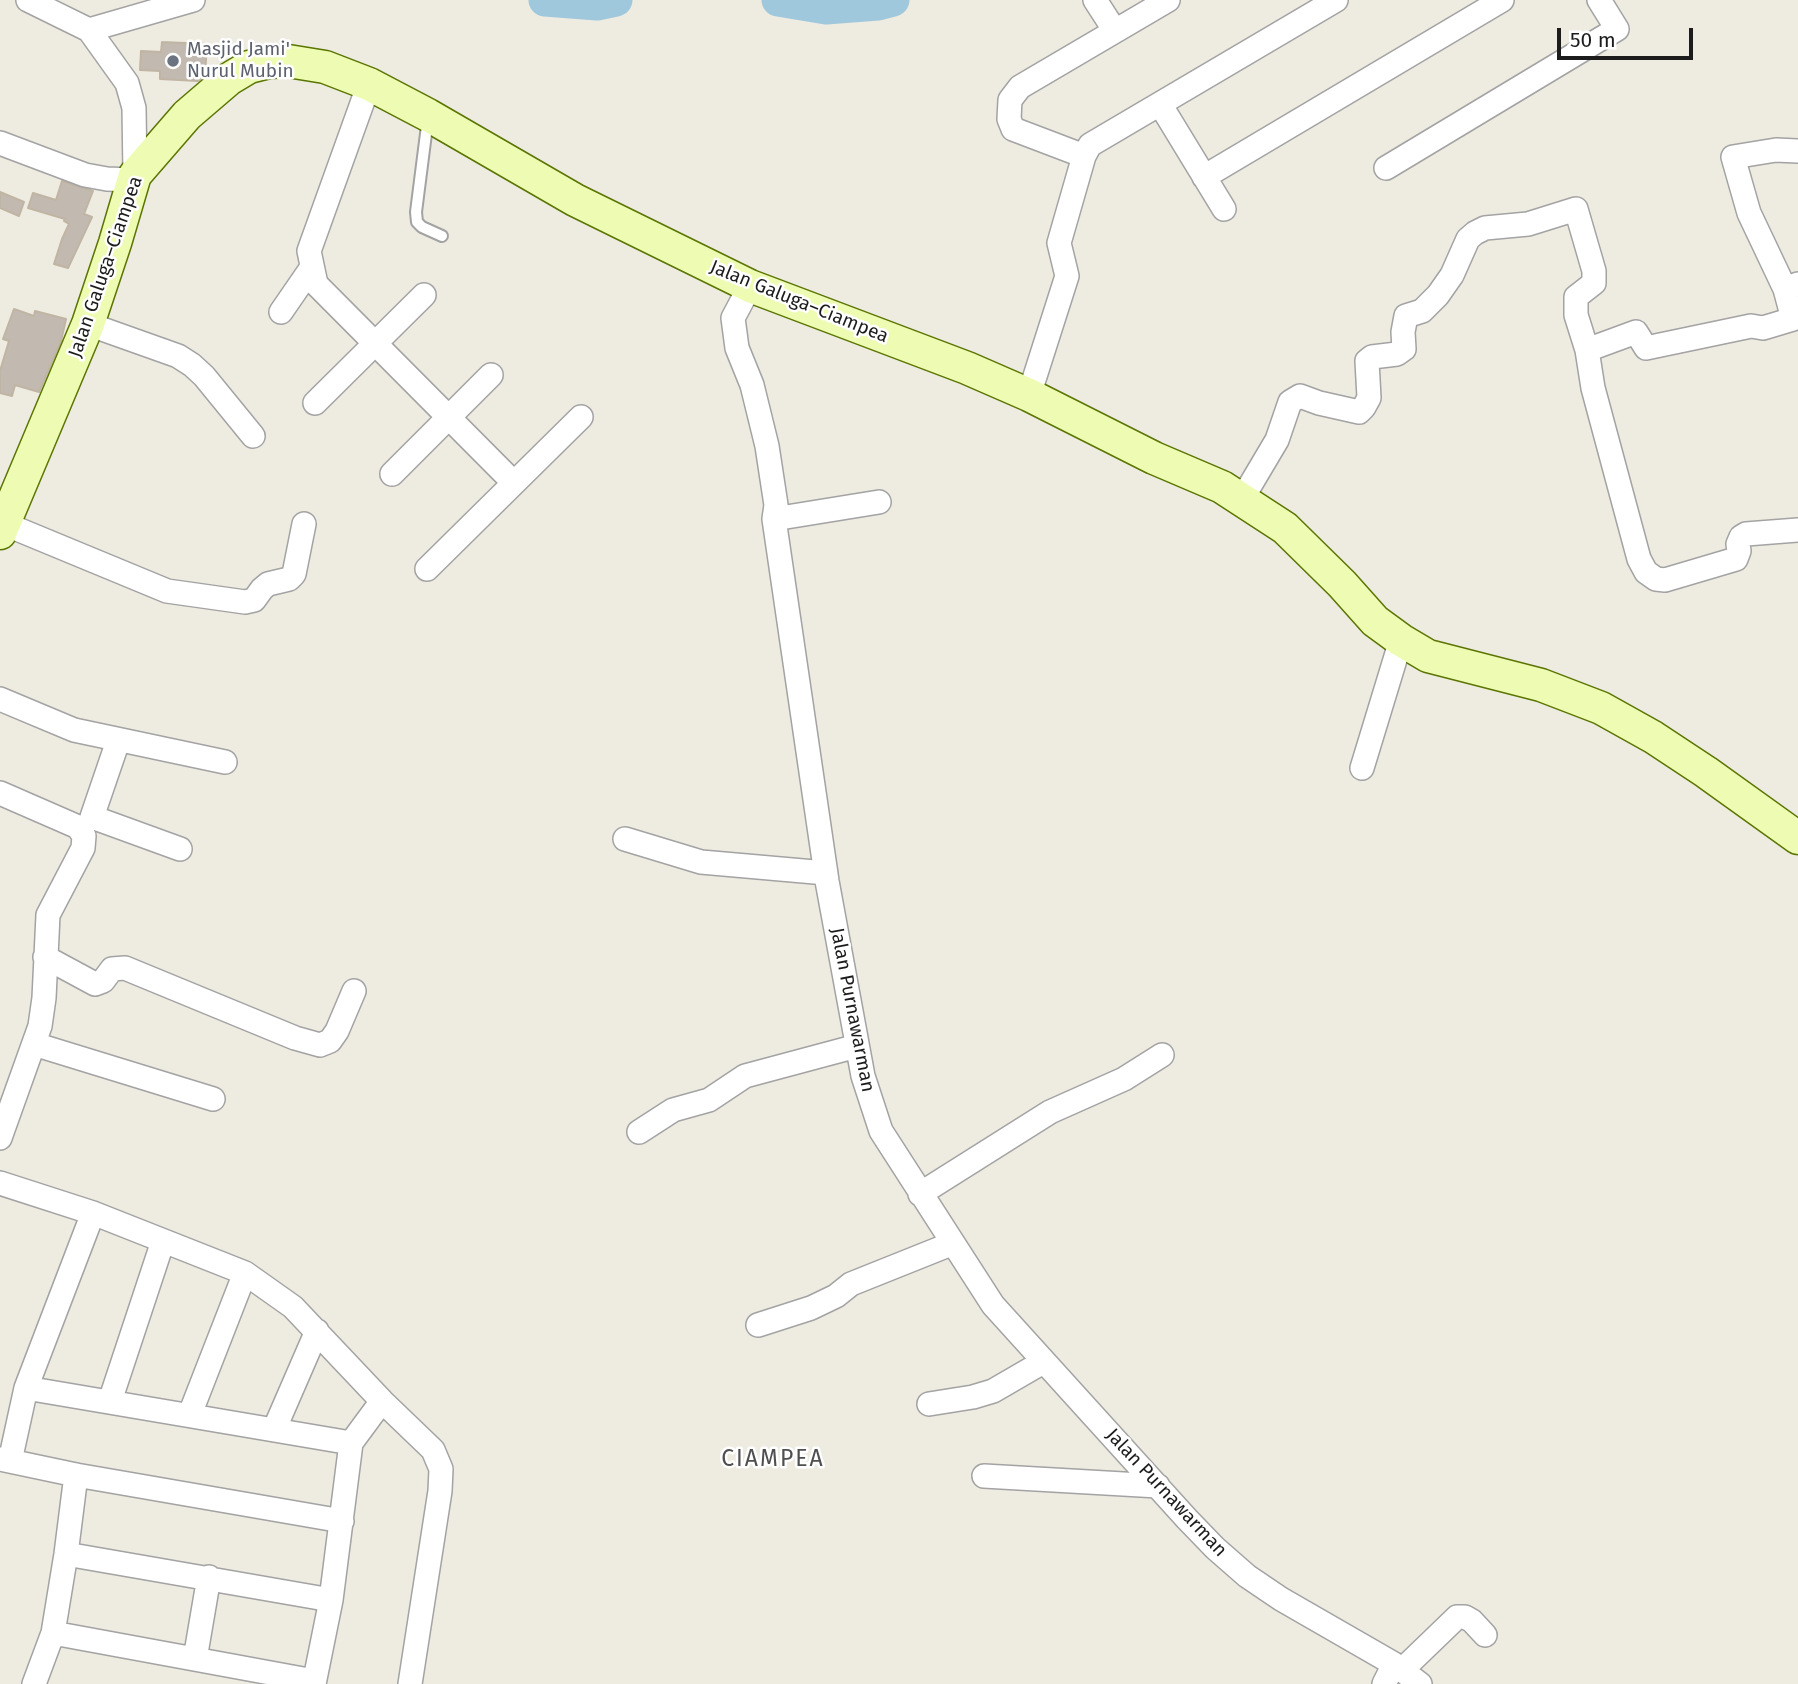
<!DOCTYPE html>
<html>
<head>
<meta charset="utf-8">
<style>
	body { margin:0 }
	#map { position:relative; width:1798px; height:1684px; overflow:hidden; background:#eeebe1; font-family:"Fira Sans",sans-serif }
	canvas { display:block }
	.scale { position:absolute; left:1557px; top:28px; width:136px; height:32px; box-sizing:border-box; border:4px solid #1c1c1c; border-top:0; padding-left:9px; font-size:21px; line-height:24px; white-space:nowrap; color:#1c1c1c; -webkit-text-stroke:5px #fff; paint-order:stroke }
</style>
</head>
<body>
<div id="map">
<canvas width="1798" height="1684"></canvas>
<div class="scale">50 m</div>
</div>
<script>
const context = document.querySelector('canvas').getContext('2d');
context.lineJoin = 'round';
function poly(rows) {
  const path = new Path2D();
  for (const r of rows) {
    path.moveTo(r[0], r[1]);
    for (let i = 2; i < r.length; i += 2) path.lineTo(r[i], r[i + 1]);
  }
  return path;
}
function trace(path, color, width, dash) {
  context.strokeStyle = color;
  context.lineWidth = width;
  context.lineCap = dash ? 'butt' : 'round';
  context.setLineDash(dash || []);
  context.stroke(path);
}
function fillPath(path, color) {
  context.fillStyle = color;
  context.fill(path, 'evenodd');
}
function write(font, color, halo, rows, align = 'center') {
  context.font = font + ' "Fira Sans",sans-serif';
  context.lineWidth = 5;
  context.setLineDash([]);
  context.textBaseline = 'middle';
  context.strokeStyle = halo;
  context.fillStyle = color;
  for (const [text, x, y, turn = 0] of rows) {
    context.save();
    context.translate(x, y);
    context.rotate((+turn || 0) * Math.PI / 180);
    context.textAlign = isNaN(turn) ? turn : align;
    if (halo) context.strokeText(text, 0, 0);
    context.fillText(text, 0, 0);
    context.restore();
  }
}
trace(poly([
	[545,0,597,4,616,0],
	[778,0,826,8,878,4,893,0]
]), '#a0c8dd', 33);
const building = poly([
	[162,42,207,44,205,75,198,81,160,79,160,71,140,70,141,51,161,52,162,42],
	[62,181,93,191,84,214,92,217,68,268,54,264,62,239,69,224,64,221,65,219,28,208,33,193,56,200,62,181],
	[0,192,24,202,19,216,0,208,0,192],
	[14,309,34,316,35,311,66,319,61,341,39,392,15,385,12,396,0,393,0,371,9,341,3,339,14,309]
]);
fillPath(building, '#c2bab1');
trace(building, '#c0b4a3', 2);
const lane = poly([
	[428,118,416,212,417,222,422,227,442,236]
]);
const street = poly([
	[28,0,89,30,127,83,134,108,135,175],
	[1095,0,1115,31],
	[89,30,193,0],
	[369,84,309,251,316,284,514,483],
	[1160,104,1224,209],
	[0,143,85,175,107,179,133,180],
	[1084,156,1013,129,1009,119,1010,100,1020,87,1168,0],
	[1386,168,1617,29,1599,0],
	[1204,177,1502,0],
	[750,286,733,318,737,348,752,385,767,446,776,505,774,519,827,881,863,1076,881,1131,993,1305,1187,1519,1215,1548,1247,1576,1281,1599,1394,1664,1420,1684],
	[1785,289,1749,213,1733,157,1776,150,1798,151],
	[281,312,312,267],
	[88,324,178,356,192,365,204,376,253,436],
	[1587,350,1636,332,1646,348,1751,326,1763,328,1793,319,1785,289,1798,284],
	[1029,395,1067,276,1059,243,1084,156,1090,145,1336,0],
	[315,403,424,295],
	[392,474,491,375],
	[1242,499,1277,440,1290,402,1300,396,1319,403,1359,412,1364,407,1369,398,1367,361,1372,357,1397,354,1404,349,1403,332,1406,316,1422,311,1438,295,1452,275,1468,239,1475,233,1485,228,1528,224,1576,209,1594,271,1594,283,1576,297,1576,315,1587,350,1593,388,1639,559,1646,572,1656,579,1665,580,1736,559,1739,551,1738,544,1741,537,1746,534,1798,530],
	[774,519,879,502],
	[5,524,167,591,245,602,254,600,262,589,268,584,289,579,294,574,304,524],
	[427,569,581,417],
	[0,699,74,730,225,762],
	[118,741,92,817,180,849],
	[1362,768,1401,640],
	[0,793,78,827,84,836,83,848,48,915,44,998,40,1026,0,1138],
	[625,839,701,862,826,873],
	[45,957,95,984,103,981,112,969,125,968,295,1038,320,1045,330,1041,337,1031,354,991],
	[34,1044,213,1099],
	[639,1132,673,1110,709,1100,745,1076,857,1046],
	[0,1183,93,1213,245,1273,293,1307,382,1401,433,1450,441,1469,440,1491,410,1684],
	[920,1194,1050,1112,1124,1079,1162,1055],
	[758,1325,811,1308,836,1296,851,1284,951,1244],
	[26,1388,351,1443],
	[110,1401,163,1241],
	[929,1404,973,1397,993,1391,1043,1362],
	[190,1414,245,1273],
	[274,1430,317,1331],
	[0,1459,76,1475,342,1521],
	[10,1461,26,1388,93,1213],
	[984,1476,1158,1486],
	[66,1554,331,1600],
	[53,1633,314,1681],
	[195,1659,209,1577],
	[1402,1670,1457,1617,1465,1617,1472,1621,1485,1635],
	[34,1684,53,1633,66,1554,76,1475],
	[314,1684,331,1600,351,1443,382,1401],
	[1384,1684,1394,1664]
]);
const secondary = poly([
	[0,533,88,324,115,243,135,175,187,115,229,79,249,67,269,62,288,61,325,67,369,84,428,115,575,200,750,286,967,368,1029,395,1154,458,1222,487,1285,528,1342,584,1375,621,1401,640,1428,656,1541,685,1601,708,1653,737,1706,772,1798,838]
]);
trace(lane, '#a3a3a3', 14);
trace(street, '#a3a3a3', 26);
trace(secondary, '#5a7501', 35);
trace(lane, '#fff', 10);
trace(street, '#fff', 23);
trace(secondary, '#eefbb2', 32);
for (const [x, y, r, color] of [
	[173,61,7,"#6b7280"]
]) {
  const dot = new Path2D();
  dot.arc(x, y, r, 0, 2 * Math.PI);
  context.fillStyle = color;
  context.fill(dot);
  trace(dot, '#fff', 2.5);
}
write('19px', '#5b616d', '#fff', [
	["Masjid Jami'",187,50],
	["Nurul Mubin",187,72]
], 'left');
write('19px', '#1c1c1c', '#fff', [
	["Jalan Galuga–Ciampea",106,267,-71],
	["Jalan Galuga–Ciampea",799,302,22],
	["Jalan Purnawarman",852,1010,79],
	["Jalan Purnawarman",1166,1493,47]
]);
context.letterSpacing = '2px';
write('23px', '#4f4f4f', '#fff', [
	["CIAMPEA",773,1460]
]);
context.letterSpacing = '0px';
</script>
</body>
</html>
